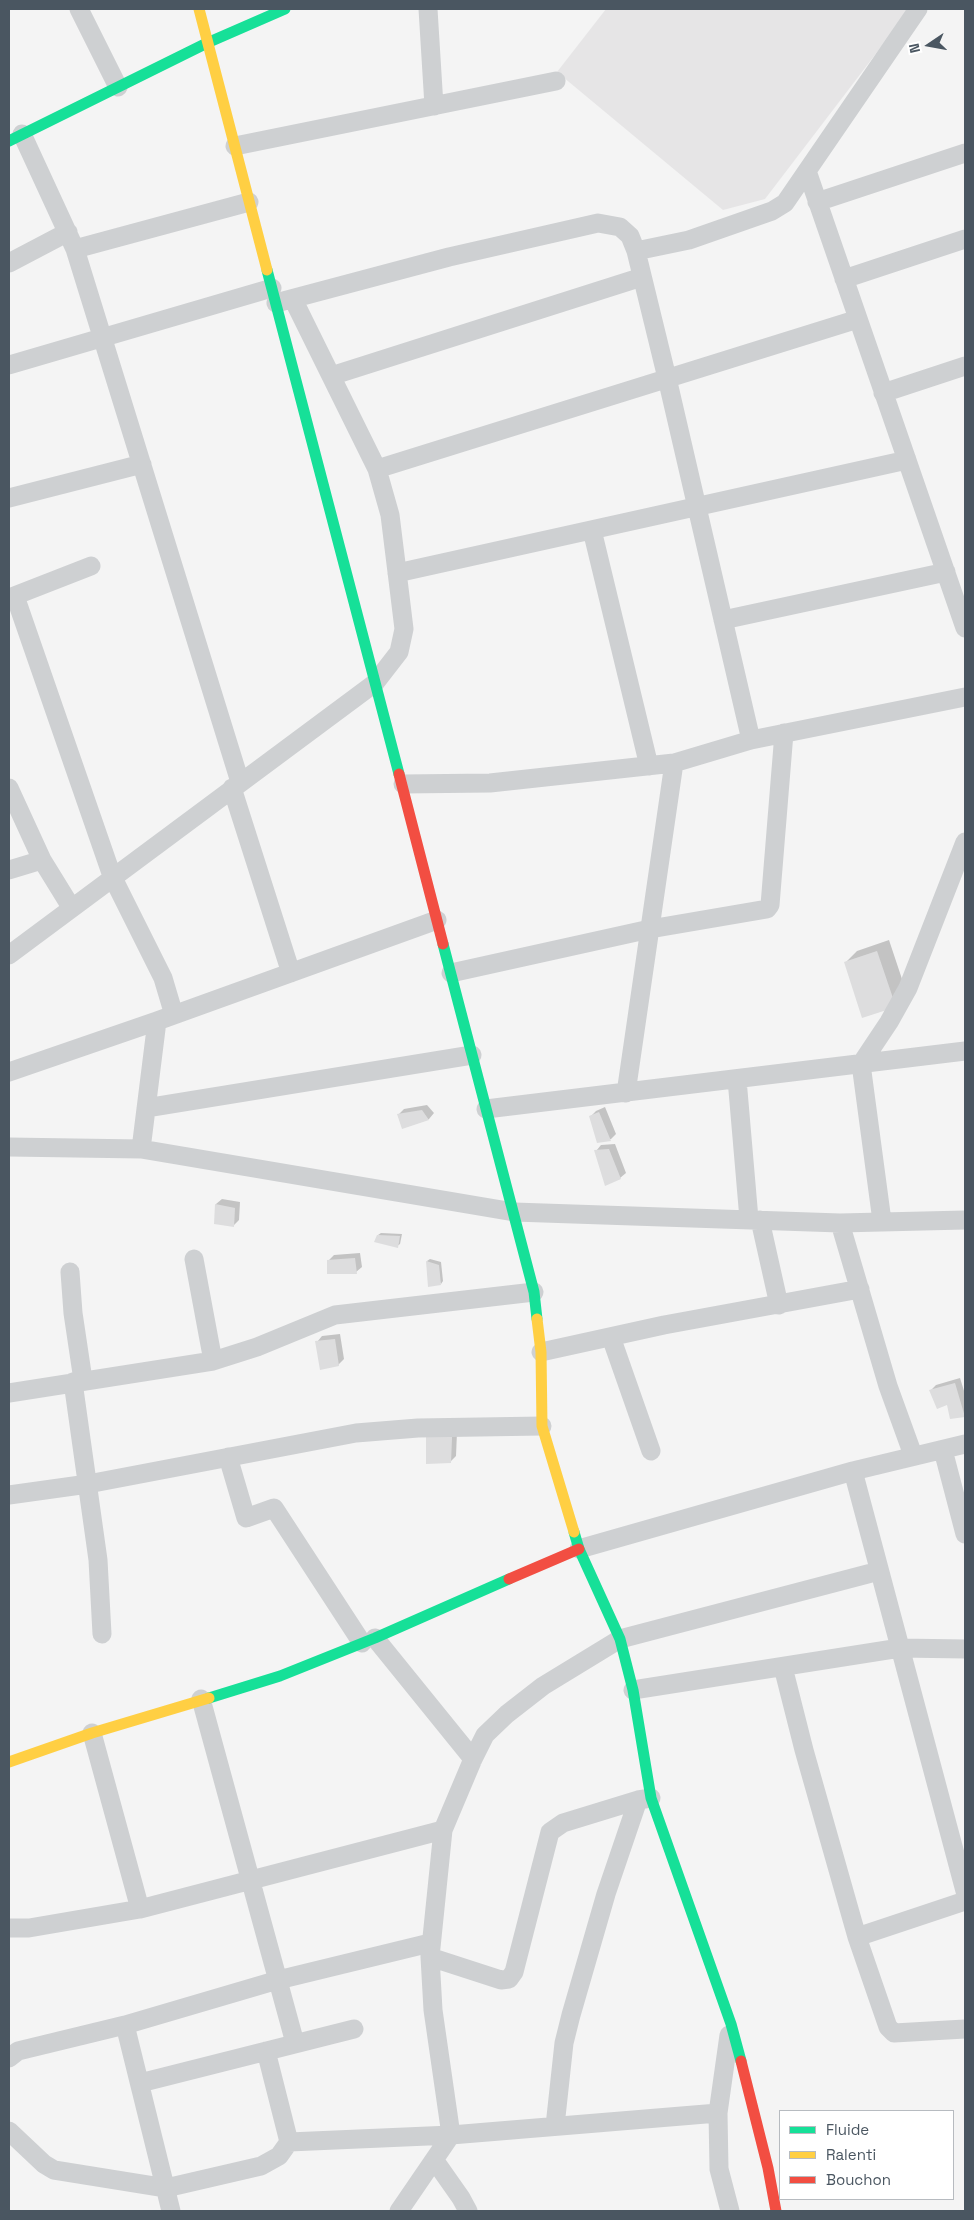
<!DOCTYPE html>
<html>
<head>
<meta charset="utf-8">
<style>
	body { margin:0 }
	#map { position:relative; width:974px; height:2220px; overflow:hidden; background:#f4f4f4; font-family:"Space Grotesk",sans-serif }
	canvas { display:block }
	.frame { position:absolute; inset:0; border:10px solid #4a5661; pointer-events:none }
	.legend { position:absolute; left:779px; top:2110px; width:175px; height:90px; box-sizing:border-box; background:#fff; border:1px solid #b7bbc0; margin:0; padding:6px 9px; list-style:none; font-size:15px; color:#4a5661 }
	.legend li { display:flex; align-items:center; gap:10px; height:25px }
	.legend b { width:25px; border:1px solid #b7bbc0 }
	.north { position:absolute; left:904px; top:20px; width:50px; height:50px; -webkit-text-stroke:4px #fff; paint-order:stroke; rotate:258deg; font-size:14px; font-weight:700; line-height:20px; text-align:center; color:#4a5661 }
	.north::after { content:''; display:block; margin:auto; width:18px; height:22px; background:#4a5661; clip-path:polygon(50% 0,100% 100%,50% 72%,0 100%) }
</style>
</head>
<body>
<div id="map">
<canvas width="974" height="2220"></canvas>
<div class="frame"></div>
<ul class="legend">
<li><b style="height:6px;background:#16e098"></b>Fluide</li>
<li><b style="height:6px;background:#ffcf43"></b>Ralenti</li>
<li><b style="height:6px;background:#f24e42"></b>Bouchon</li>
</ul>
<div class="north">N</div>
</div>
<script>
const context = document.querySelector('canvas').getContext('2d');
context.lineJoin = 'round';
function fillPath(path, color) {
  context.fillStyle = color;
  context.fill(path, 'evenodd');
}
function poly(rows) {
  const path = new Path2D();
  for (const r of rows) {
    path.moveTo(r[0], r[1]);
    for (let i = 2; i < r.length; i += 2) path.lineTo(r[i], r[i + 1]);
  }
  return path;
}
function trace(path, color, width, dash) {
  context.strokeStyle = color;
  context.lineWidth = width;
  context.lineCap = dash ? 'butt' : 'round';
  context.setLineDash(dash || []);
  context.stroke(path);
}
fillPath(poly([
	[606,9,910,9,765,199,723,210,557,72]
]), '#e6e5e6');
fillPath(poly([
	[889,940,907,994,863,1016,846,962,857,951],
	[427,1105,434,1113,429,1119,402,1127,398,1115,404,1109],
	[605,1107,616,1134,611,1139,598,1142,590,1117,596,1111],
	[615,1144,626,1173,620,1178,596,1151,601,1145],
	[222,1199,240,1202,239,1220,233,1226,216,1223,216,1204],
	[381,1233,402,1234,400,1244,397,1246,378,1235],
	[360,1253,362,1267,356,1272,328,1261,334,1255],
	[430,1259,441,1262,443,1281,441,1284,427,1261],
	[340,1334,344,1359,338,1365,317,1342,322,1336],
	[960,1378,965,1394,965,1416,951,1418,948,1404,931,1390,936,1385],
	[457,1432,456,1456,450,1462,428,1436]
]), '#0003');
fillPath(poly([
	[877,951,896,1007,862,1018,844,962],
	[422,1110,429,1120,402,1129,397,1114],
	[599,1112,611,1141,597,1143,589,1116],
	[609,1149,621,1179,605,1186,594,1150],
	[215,1204,235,1208,234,1227,214,1224],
	[377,1235,400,1236,398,1248,374,1242],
	[355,1258,357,1274,327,1274,327,1260],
	[426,1261,439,1265,441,1285,428,1287],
	[335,1339,339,1366,320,1370,315,1341],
	[955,1383,965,1417,950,1419,947,1405,937,1409,929,1390],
	[426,1435,452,1437,451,1463,426,1464]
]), '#ddddde');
trace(poly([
	[79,9,118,87],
	[428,9,434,106],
	[22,134,75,249,240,782],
	[235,146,556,81],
	[807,171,965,628],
	[817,202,965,153],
	[75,249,249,202],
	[636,251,689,240,772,211,785,203,918,9],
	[9,263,68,232],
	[844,279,965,239],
	[276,303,449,257,598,223,620,227,630,236,636,251,667,378,751,740],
	[9,365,272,288],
	[331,376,642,277],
	[883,393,965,366],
	[377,469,858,319],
	[9,498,142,464],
	[592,530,649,766],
	[397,573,907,460],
	[15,596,112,876,163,978,174,1015],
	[9,598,91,566],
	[723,620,946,572],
	[403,784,490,783,674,763,751,740,965,697],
	[9,788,42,860,71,907],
	[232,788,291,973],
	[9,870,42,860],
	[9,955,375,683,399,652,404,629,399,588,390,515,377,469,293,299],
	[451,973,650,929,767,909,770,905,784,733],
	[9,1072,157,1021],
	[737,1079,749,1219],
	[626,1093,674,763],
	[146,1108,472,1055],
	[486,1109,965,1051],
	[9,1147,141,1149,514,1212,840,1223,965,1220],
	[141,1149,157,1021,437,920],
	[760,1220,779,1305],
	[882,1221,861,1064,889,1022,908,988,965,842],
	[840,1223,888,1386,913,1455],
	[194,1259,213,1361],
	[70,1272,73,1313,83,1380],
	[611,1337,651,1451],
	[541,1352,664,1325,860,1289],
	[73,1382,98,1560,102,1634],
	[9,1393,213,1361,257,1347,335,1315,534,1292],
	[943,1450,965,1534],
	[228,1457,246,1518,274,1508,362,1643],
	[853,1471,965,1891],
	[9,1495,88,1484,356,1433,418,1428,542,1426],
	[579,1549,853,1471,965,1444],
	[375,1638,473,1759],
	[783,1667,804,1750,857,1937,888,2027,894,2033,965,2029],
	[633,1690,900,1648,965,1649],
	[201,1699,295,2043],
	[92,1733,140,1909],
	[9,1928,29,1928,140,1909,443,1830,473,1759,485,1735,507,1714,543,1686,620,1639,879,1571],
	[857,1937,965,1901],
	[430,1957,501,1980,509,1979,514,1972,550,1832,563,1823,638,1800,651,1798],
	[125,2025,171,2211],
	[266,2051,289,2142,451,2135,718,2113,729,2035],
	[9,2058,18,2051,125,2025,278,1980,430,1943],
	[140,2083,354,2029],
	[718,2113,719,2169,730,2211],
	[555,2126,564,2043,571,2015,606,1894,638,1800],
	[9,2131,44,2164,54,2170,166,2188,261,2166,279,2156,289,2142],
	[435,2161,461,2198,468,2211],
	[399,2211,451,2135,433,2010,430,1957,443,1830]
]), '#ced0d2', 19);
trace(poly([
	[9,141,207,43,285,9],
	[267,270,399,774],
	[443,944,534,1292,537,1319],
	[574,1532,579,1549,620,1639,633,1690,651,1798,731,2024,741,2061],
	[209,1698,280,1676,375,1638,509,1579]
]), '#16e098', 11);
trace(poly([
	[199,9,267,270],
	[537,1319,541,1352,542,1426,574,1532],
	[9,1762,92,1733,209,1698]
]), '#ffcf43', 11);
trace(poly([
	[399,774,443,944],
	[509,1579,579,1549],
	[741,2061,768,2168,776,2211]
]), '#f24e42', 11);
</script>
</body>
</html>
